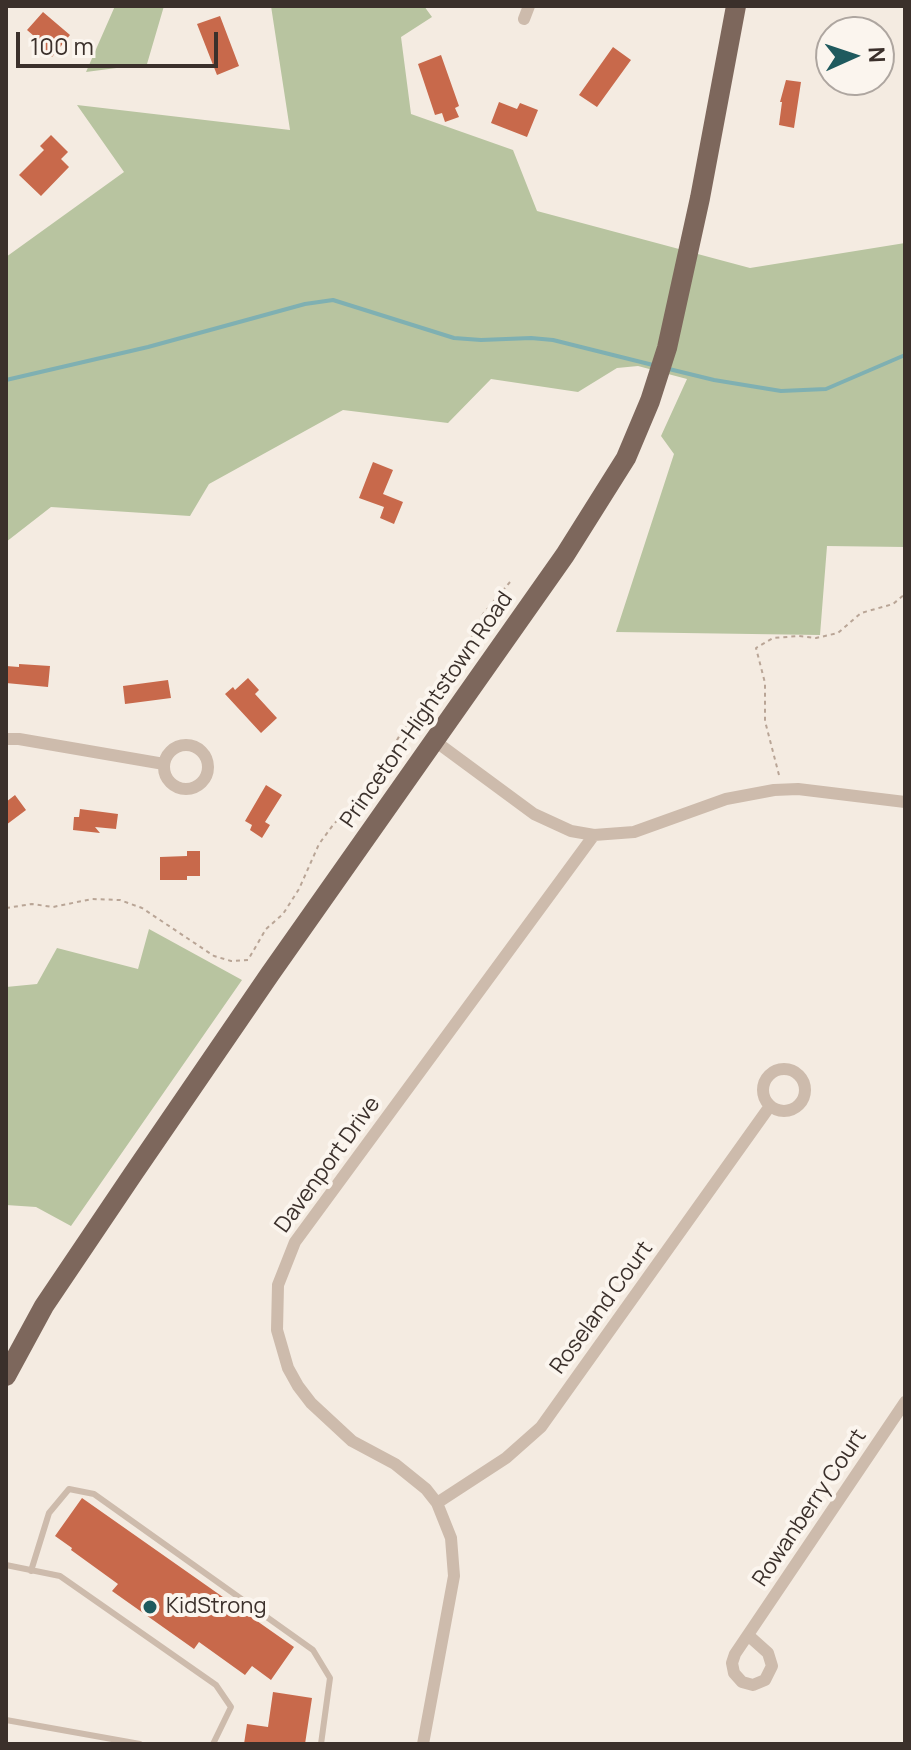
<!DOCTYPE html>
<html>
<head>
<meta charset="utf-8">
<style>
	body { margin:0 }
	#map { position:relative; width:911px; height:1750px; overflow:hidden; background:#f4ebe1; font-family:Manrope,sans-serif }
	canvas { display:block }
	.frame { position:absolute; inset:0; border:8px solid #3b302b; pointer-events:none }
	.north { position:absolute; left:815px; top:16px; width:80px; height:80px; box-sizing:border-box; background:#fbf5ee; border:2px solid #aea6a0; border-radius:50%; rotate:87deg; font-size:22px; font-weight:700; line-height:32px; text-align:center; color:#3b302b }
	.north::after { content:''; display:block; margin:auto; width:28px; height:36px; background:#1f5a5e; clip-path:polygon(50% 0,100% 100%,50% 72%,0 100%) }
	.scale { position:absolute; left:16px; top:32px; width:202px; height:36px; box-sizing:border-box; border:4px solid #3b302b; border-top:0; padding-left:10px; font-size:24px; line-height:28px; white-space:nowrap; color:#3b302b; -webkit-text-stroke:6px #fbf5ee; paint-order:stroke }
</style>
</head>
<body>
<div id="map">
<canvas width="911" height="1750"></canvas>
<div class="frame"></div>
<div class="north">N</div>
<div class="scale">100 m</div>
</div>
<script>
const context = document.querySelector('canvas').getContext('2d');
context.lineJoin = 'round';
function fillPath(path, color) {
  context.fillStyle = color;
  context.fill(path, 'evenodd');
}
function poly(rows) {
  const path = new Path2D();
  for (const r of rows) {
    if (r.length === 3) {
      path.moveTo(r[0] + r[2], r[1]);
      path.arc(r[0], r[1], r[2], 0, 2 * Math.PI);
      continue;
    }
    path.moveTo(r[0], r[1]);
    for (let i = 2; i < r.length; i += 2) path.lineTo(r[i], r[i + 1]);
  }
  return path;
}
function trace(path, color, width, dash) {
  context.strokeStyle = color;
  context.lineWidth = width;
  context.lineCap = dash ? 'butt' : 'round';
  context.setLineDash(dash || []);
  context.stroke(path);
}
function write(font, color, halo, rows, align = 'center') {
  context.font = font + ' Manrope,sans-serif';
  context.lineWidth = 8;
  context.setLineDash([]);
  context.textBaseline = 'middle';
  context.strokeStyle = halo;
  context.fillStyle = color;
  for (const [text, x, y, turn = 0] of rows) {
    context.save();
    context.translate(x, y);
    context.rotate((+turn || 0) * Math.PI / 180);
    context.textAlign = isNaN(turn) ? turn : align;
    if (halo) context.strokeText(text, 0, 0);
    context.fillText(text, 0, 0);
    context.restore();
  }
}
fillPath(poly([
	[115,6,164,6,147,64,86,72],
	[271,6,424,6,432,17,401,37,411,114,513,150,537,211,750,268,905,243,905,547,827,546,820,635,616,632,674,454,661,436,687,379,638,366,617,368,578,392,491,379,448,423,343,410,209,484,190,516,51,507,6,542,6,257,124,172,77,105,290,130],
	[149,929,242,980,71,1226,36,1207,6,1205,6,987,37,984,57,948,138,969]
]), '#b8c4a0');
trace(poly([
	[669,369,714,380,781,391,826,389,905,355],
	[6,380,148,347,305,304,333,300,454,338,481,340,531,338,553,340,657,366]
]), '#7fb0b2', 4);
fillPath(poly([
	[43,12,70,35,52,57,40,46,42,43,27,30],
	[220,16,239,66,217,75,197,24],
	[613,47,631,60,597,107,579,95],
	[441,55,459,106,455,108,459,117,445,122,442,113,435,115,418,64],
	[786,80,801,82,794,128,779,125,782,102,780,102],
	[499,102,517,109,520,103,538,110,527,137,491,123],
	[51,135,68,152,61,159,69,167,41,196,19,175,44,150,40,146],
	[373,462,393,470,383,494,403,502,394,524,380,518,384,507,359,498],
	[19,664,50,666,48,687,6,683,6,666,19,667],
	[248,678,259,690,255,694,277,718,261,733,225,694,233,687,235,690],
	[168,680,171,698,125,704,123,686],
	[266,785,282,795,265,822,270,825,262,838,250,830,252,825,245,821],
	[15,795,26,810,6,825,6,802],
	[80,809,118,814,116,829,95,827,100,833,73,830,74,817,79,817],
	[187,851,200,851,200,876,187,876,187,880,160,880,160,857,187,856],
	[82,1498,294,1647,271,1680,252,1666,245,1675,199,1642,194,1649,112,1591,118,1584,71,1550,72,1548,55,1536],
	[273,1692,312,1698,305,1744,244,1744,247,1724,268,1727]
]), '#c8694b');
trace(poly([
	[779,775,765,721,765,683,756,648,773,638,799,636,816,638,838,633,861,613,893,604,905,594],
	[6,908,32,904,53,907,92,899,120,900,142,908,214,956,231,961,248,960,266,929,283,914,299,889,319,844,333,825,373,782,401,733,441,682,450,662,469,642,483,614,510,582]
]), '#b9a596', 2, [4, 4]);
trace(poly([
	[6,1565,60,1576,216,1685,231,1707,213,1744],
	[31,1571,49,1513,69,1489,94,1494,313,1650,330,1678,321,1744],
	[6,1720,140,1744]
]), '#cdbbac', 6);
trace(poly([
	[524,19,529,6],
	[6,739,19,739,164,764],
	[435,741,534,814,571,831,594,835,634,832,726,799,774,790,798,789,905,802],
	[186,767,22],
	[784,1090,21],
	[437,1503,506,1458,541,1427,770,1106],
	[749,1636,768,1653,772,1666,765,1680,753,1685,742,1682,734,1673,732,1663,735,1654,905,1402],
	[423,1744,454,1576,451,1538,437,1503,426,1489,395,1464,352,1441,311,1403,298,1386,288,1368,277,1330,278,1285,295,1242,594,835]
]), '#cdbbac', 12);
trace(poly([
	[6,1376,44,1306,133,1174,270,974,565,555,626,458,650,401,667,348,700,198,736,6]
]), '#7d675c', 20);
for (const [x, y, r, color] of [
	[150,1607,8,"#1f5a5e"]
]) {
  const dot = new Path2D();
  dot.arc(x, y, r, 0, 2 * Math.PI);
  context.fillStyle = color;
  context.fill(dot);
  trace(dot, '#fbf5ee', 3);
}
write('22px', '#3b302b', '#fbf5ee', [
	["Princeton-Hightstown Road",427,710,-55],
	["Davenport Drive",328,1165,-54],
	["Roseland Court",602,1308,-54],
	["Rowanberry Court",810,1508,-56]
]);
write('22px', '#3b302b', '#fbf5ee', [
	["KidStrong",166,1607]
], 'left');
</script>
</body>
</html>
